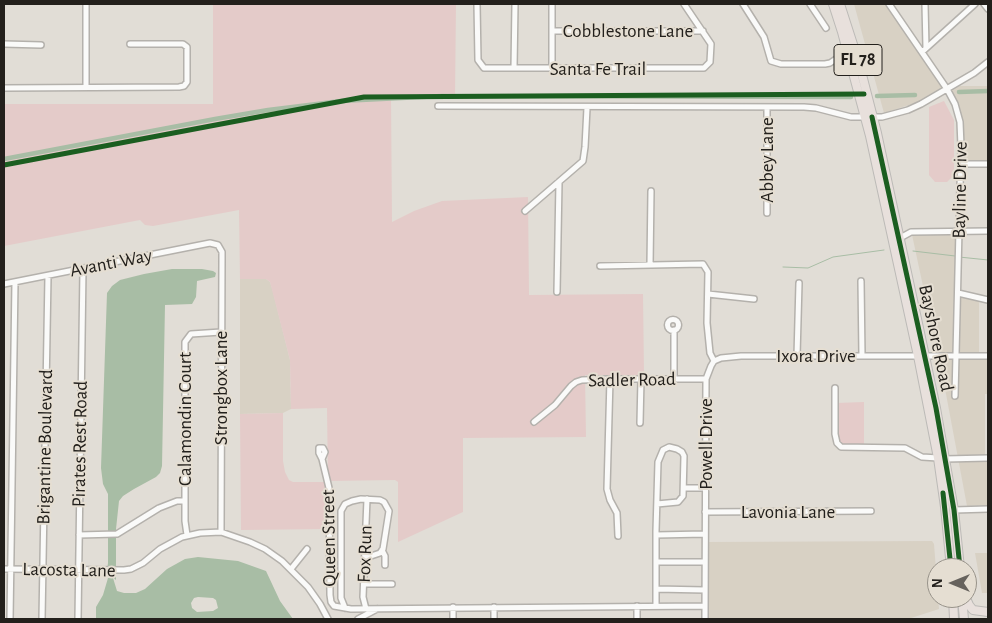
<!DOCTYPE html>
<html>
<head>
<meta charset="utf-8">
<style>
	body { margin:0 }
	#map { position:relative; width:992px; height:623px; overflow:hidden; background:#e1ddd6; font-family:"Alegreya Sans",sans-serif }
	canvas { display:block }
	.frame { position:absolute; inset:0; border:5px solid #23201c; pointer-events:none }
	.north { position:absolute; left:927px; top:558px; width:50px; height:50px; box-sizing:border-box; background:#e5ded2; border:1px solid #979289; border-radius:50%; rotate:270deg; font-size:14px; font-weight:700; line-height:20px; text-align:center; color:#23201c }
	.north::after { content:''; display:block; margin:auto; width:18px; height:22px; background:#66625d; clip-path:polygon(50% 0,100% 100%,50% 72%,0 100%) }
</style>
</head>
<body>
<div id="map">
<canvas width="992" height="623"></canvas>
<div class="frame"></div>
<div class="north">N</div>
</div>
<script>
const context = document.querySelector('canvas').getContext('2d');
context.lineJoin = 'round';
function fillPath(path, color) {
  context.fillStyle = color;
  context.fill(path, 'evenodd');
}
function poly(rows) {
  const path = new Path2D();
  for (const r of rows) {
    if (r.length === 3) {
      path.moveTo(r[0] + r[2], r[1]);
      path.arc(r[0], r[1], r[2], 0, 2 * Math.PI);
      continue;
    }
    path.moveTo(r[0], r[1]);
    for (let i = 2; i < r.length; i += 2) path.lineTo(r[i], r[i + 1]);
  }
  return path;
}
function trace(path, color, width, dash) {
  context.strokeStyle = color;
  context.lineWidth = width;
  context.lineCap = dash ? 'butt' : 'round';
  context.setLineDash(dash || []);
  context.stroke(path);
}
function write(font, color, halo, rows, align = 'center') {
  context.font = font + ' "Alegreya Sans",sans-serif';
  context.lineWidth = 4;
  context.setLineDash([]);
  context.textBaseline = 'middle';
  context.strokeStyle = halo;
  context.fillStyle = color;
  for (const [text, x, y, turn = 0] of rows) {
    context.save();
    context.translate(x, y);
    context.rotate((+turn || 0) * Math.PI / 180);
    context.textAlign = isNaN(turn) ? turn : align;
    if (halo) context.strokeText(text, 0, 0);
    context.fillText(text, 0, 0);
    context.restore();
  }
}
fillPath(poly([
	[854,4,891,4,945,86,988,86,988,161,961,161,960,131,956,104,945,86,921,101,884,113],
	[958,229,957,292,979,295,979,352,988,352,988,394,985,394,985,455,988,455,988,505,967,506,946,394,911,230],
	[240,279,266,279,270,282,272,288,290,360,291,409,283,413,240,414],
	[932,541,934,544,939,609,908,619,705,619,708,542],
	[975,553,988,553,988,593,982,593]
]), '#d8d1c4');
fillPath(poly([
	[213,4,456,4,455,97,391,96,392,222,414,211,442,201,528,197,529,295,643,294,644,375,585,375,586,437,463,438,463,512,398,542,398,482,395,480,328,481,327,408,291,409,290,360,270,282,266,279,240,279,239,210,153,226,145,225,140,220,4,246,4,104,213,104],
	[944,101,954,120,954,175,947,182,935,182,929,175,929,107],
	[864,402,864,446,842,445,837,439,836,403],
	[283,413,283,461,285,472,289,480,293,482,327,482,328,529,241,530,240,414]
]), '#e4cbc9');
fillPath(poly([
	[172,269,202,269,213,271,216,273,215,277,197,281,196,297,192,304,165,305,162,466,160,473,156,477,134,489,123,496,119,501,116,529,116,580,111,575,106,577,108,563,108,494,103,484,101,468,107,293,112,286,120,280,144,274],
	[198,557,238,561,266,571,280,601,293,619,96,619,96,607,103,595,108,578,113,578,117,591,124,593,136,593,145,589,167,569,185,559],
	[198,597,213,598,216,600,218,608,213,611,197,612,192,608,191,603,194,598]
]), '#a8bda5');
trace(poly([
	[913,251,955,256],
	[959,257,988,260],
	[783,267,808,268,833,257,884,250]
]), '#a8bda5', 1);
trace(poly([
	[959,92,988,91],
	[877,96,915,95],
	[4,159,215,119,268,110,341,101,442,96,851,97]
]), '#a8bda5', 4.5);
const street = poly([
	[477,4,478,60,484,68,704,68,710,62,711,44,684,4],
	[743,4,764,37,771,61,781,64,825,64,830,63,836,59],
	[810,4,826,28],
	[889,4,947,89,955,104,960,122,961,146,955,396],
	[925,4,926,48],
	[984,4,988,9],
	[552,31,703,31],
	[4,44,41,45],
	[922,52,975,4],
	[514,68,515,4],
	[552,69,552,4],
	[86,86,86,4],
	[4,88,179,87,184,86,187,82,187,47,183,44,130,44],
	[438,106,804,107,816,108,851,117,882,117,908,110,921,104,974,73,988,62],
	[961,164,988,164],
	[525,211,583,161,585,147,587,108],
	[767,213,767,107],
	[900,238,911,232,988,231],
	[650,265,651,191],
	[600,266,703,264,708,272,707,323,710,353,714,361],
	[861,281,862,356],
	[4,284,210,243,218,245,222,252,222,258,221,532],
	[557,292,559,182],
	[958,293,988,300],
	[708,294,754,299],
	[673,325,5.5],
	[797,356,799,283],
	[925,356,988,356],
	[610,379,607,489,610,500,617,513,618,536],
	[674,379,674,330],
	[835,388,835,434,837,443,841,447,905,448,922,457,938,458],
	[534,422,555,405,571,386,576,382,582,380,610,379,706,379],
	[640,423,641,379],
	[319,448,323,448,325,452,322,459,319,453,319,448],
	[322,459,329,488,330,595,331,602,334,606,351,609,705,606],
	[945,459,988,458],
	[684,488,706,488],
	[954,510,988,509],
	[705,512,871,511],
	[79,535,117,534,159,508,177,501,185,501],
	[187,535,185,521,185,342,191,334,221,332],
	[656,535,705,534],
	[382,550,385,556,385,565],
	[656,562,705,562],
	[4,569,124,570,131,569,143,563,160,549,182,537,200,533,221,532,250,542,265,549,282,561,308,587,320,604,328,619],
	[291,569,307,549],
	[364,584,392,584],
	[656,589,705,590],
	[656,605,656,531,658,462,663,450,669,447,677,449,682,452,684,456,683,496,678,502,657,504],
	[453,607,453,619],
	[494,607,494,619],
	[345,608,341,598,341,511,345,504,352,501,361,499,380,500,384,502,389,511,383,549,380,553,365,558],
	[366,609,363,597,367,499],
	[10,619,15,282],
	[42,619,48,276],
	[78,619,83,269],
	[358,619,377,609],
	[637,619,637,606],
	[705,619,706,379,711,366,714,361,721,358,741,356,918,356]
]);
const primary = poly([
	[833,4,842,32,870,136,918,356,938,458,945,507,951,568],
	[840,4,859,63,877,133,919,328,936,408,954,510,960,568],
	[953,598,954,619],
	[962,598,964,619],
	[966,598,969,605,973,610,988,612]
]);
trace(street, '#b4b1ac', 8);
trace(primary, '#bcbab7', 10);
trace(street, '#fafaf9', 5);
trace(primary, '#e8e0dc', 8);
trace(poly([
	[872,117,936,408,954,510,960,568],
	[4,165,364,97,864,94],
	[943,493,951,568]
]), '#1b5e20', 5);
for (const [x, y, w] of [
	[858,60,48]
]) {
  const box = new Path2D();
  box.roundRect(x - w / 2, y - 15.5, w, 31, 4);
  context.fillStyle = '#e5ded2';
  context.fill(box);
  trace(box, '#23201c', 1);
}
write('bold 18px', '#23201c', null, [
	["FL 78",858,60]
]);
write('19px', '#23201c', '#e5ded2', [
	["Cobblestone Lane",628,31],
	["Santa Fe Trail",598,69],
	["Abbey Lane",767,160,-90],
	["Bayline Drive",960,190,-89],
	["Avanti Way",111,263,-11],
	["Bayshore Road",936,338,78],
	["Ixora Drive",816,356],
	["Sadler Road",632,380,-1],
	["Strongbox Lane",221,388,-90],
	["Calamondin Court",185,419,-90],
	["Pirates Rest Road",80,444,-89],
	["Powell Drive",706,444,-90],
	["Brigantine Boulevard",45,447,-89],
	["Lavonia Lane",788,512],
	["Queen Street",329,538,-91],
	["Fox Run",365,554,-88],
	["Lacosta Lane",69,570,1]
]);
</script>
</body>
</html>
